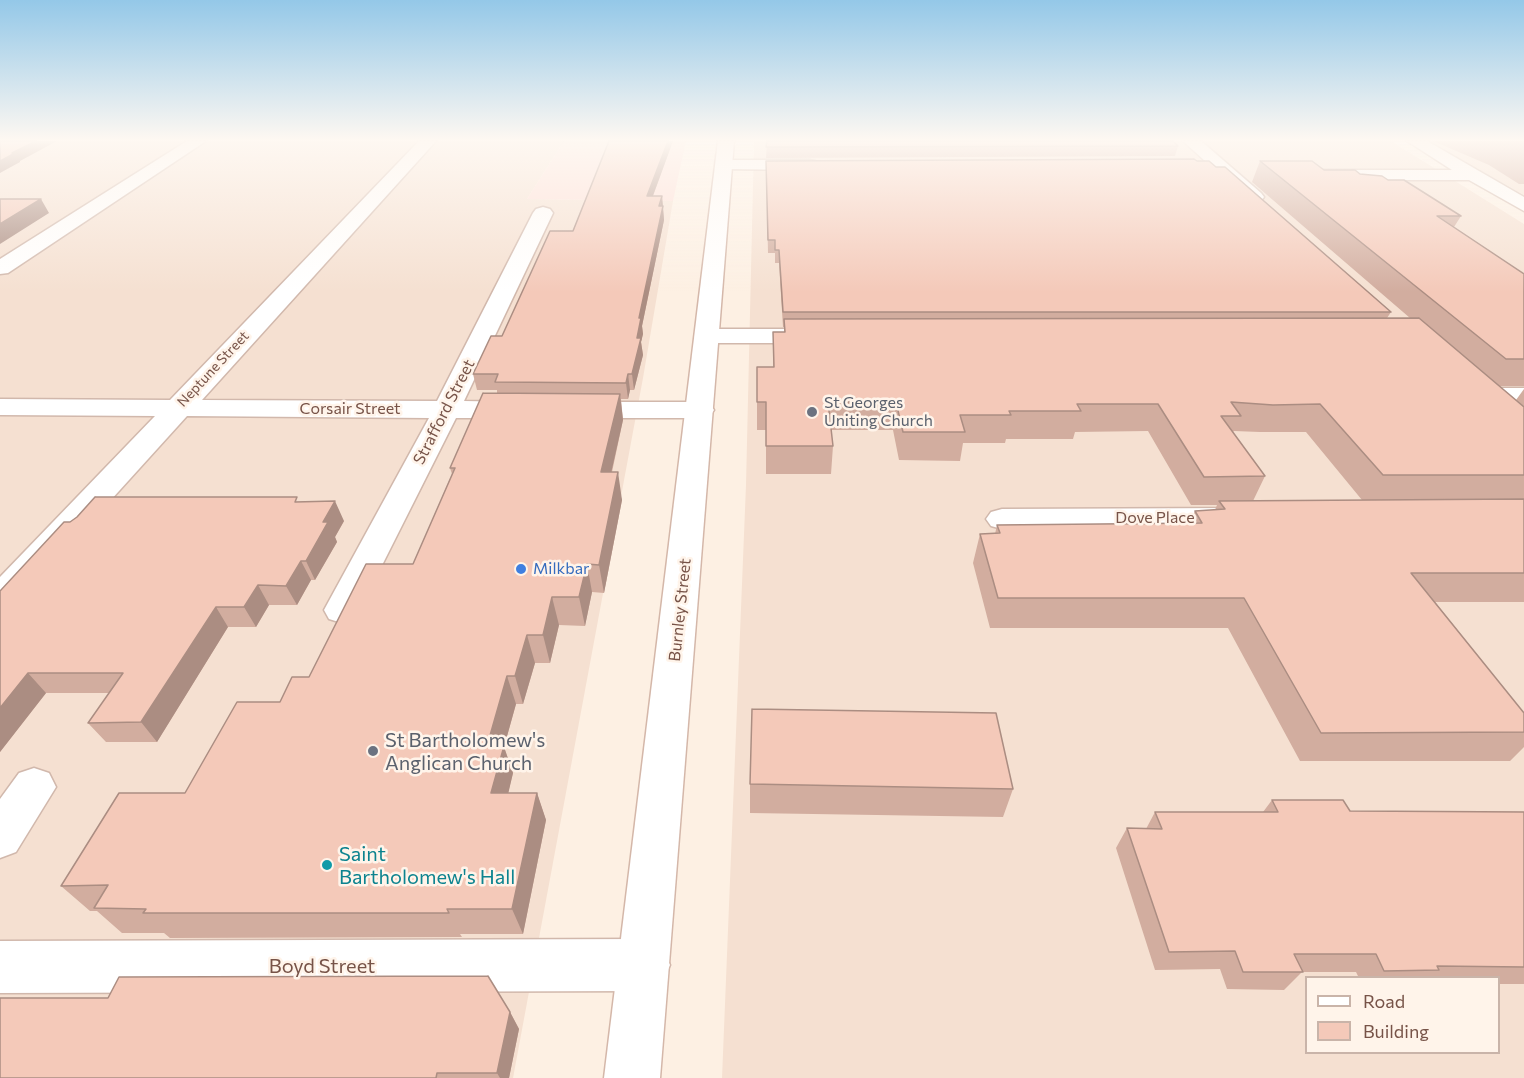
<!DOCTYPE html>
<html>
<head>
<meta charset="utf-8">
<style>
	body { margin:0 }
	#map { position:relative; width:1524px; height:1078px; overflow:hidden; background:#fdf0e3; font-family:Commissioner,sans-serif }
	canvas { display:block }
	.legend { position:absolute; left:1305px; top:976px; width:195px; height:78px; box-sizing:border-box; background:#fff4ea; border:2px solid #c9b4a9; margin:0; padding:8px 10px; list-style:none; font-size:18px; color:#775348 }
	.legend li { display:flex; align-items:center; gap:12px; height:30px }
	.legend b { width:30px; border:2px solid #c9b4a9 }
</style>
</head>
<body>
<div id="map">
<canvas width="1524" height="1078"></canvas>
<ul class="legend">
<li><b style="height:8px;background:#fff"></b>Road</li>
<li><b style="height:16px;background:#f4c9b9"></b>Building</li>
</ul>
</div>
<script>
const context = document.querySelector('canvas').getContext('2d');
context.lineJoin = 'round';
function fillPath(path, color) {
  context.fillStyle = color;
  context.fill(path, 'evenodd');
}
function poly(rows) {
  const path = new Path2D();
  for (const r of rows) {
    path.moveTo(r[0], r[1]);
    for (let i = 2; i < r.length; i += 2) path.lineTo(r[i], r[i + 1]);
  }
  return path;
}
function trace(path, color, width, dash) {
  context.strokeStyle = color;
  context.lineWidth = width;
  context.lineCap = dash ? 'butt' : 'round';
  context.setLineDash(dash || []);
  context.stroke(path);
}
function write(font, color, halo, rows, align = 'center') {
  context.font = font + ' Commissioner,sans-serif';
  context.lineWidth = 5;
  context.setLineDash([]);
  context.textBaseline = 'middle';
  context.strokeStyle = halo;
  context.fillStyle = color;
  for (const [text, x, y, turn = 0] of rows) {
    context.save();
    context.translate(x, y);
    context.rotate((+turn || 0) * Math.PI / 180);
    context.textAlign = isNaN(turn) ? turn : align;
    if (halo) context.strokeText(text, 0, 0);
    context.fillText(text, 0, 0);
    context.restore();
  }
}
fillPath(poly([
	[0,141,564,141,527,199,673,201,643,378,513,1078,0,1078],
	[754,141,1391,141,1524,224,1524,1078,722,1078,746,485],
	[1306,978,1498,978,1498,1052,1306,1052],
	[1428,141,1524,141,1524,195]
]), '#f5e0d1');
fillPath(poly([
	[564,141,686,141,673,201,527,199]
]), '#feddd6');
const street = poly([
	[187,141,206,141,8,273,0,274,0,259,187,141],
	[419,141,436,141,202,400,437,401,533,213,536,209,543,207,550,209,553,213,464,401,520,402,530,404,534,410,530,416,520,418,456,418,355,619,342,623,329,619,324,610,429,418,187,416,13,608,0,612,0,577,155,416,0,415,0,399,170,400,419,141],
	[1183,141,1201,141,1261,193,1264,197,1261,201,1249,201,1183,141],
	[1407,141,1427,141,1524,197,1524,211,1469,180,1323,180,1317,179,1314,175,1317,171,1323,170,1452,170,1407,141],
	[724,160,809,160,815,161,817,165,815,169,809,170,718,169,716,165,718,161,724,160],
	[707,329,820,329,829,331,832,336,829,341,820,343,707,343,698,341,695,336,698,331,707,329],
	[1480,388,1524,388,1524,404,1480,404,1470,402,1467,396,1470,390,1480,388],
	[578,402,700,402,710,404,714,410,710,416,700,418,578,418,568,416,564,410,568,404,578,402],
	[1237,508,1248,511,1253,518,1248,525,1237,528,1002,529,991,526,986,519,991,512,1002,509,1237,508],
	[34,768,49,773,56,787,16,852,0,858,0,799,19,773,34,768],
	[644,939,662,947,670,965,662,983,644,991,0,993,0,941,644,939]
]);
const secondary = poly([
	[718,141,734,141,660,1078,604,1078,718,141]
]);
trace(street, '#d1b8ac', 3);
trace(secondary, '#d4b7a9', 3);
fillPath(street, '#fff');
fillPath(secondary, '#fff');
fillPath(poly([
	[609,141,673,141,653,196,662,196,664,220,642,326,643,334,641,342,643,355,634,390,630,390,628,399,621,399,623,420,612,472,622,500,604,593,592,592,585,626,559,625,550,663,535,663,523,704,516,704,504,747,513,773,508,793,537,793,546,820,523,934,460,934,462,937,170,938,164,933,122,933,97,911,90,911,61,886,185,793,280,702,309,677,413,564,452,474,450,468,497,393,497,390,477,390,473,374,502,336,573,231],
	[767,141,1178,146,1175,156,766,158],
	[1433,141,1524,141,1524,184,1519,184,1489,165],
	[766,161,1391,312,1387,318,1410,318,1252,182,1260,161,1360,174,1388,180,1461,216,1454,227,1524,274,1524,386,1499,386,1516,400,1524,389,1524,602,1435,602,1524,713,1524,747,1510,761,1300,761,1228,628,990,628,973,563,980,534,995,534,997,525,1189,523,1195,511,1215,510,1217,505,1191,505,1148,431,1075,432,1073,439,1006,439,1005,443,963,443,960,461,899,460,893,430,831,430,833,446,831,474,766,474,766,430,757,430,757,367,773,367,773,332,784,332,784,327,783,327,779,263,775,263,775,253,768,253],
	[1234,431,1260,432,1306,432,1362,500,1253,501,1265,476,1233,432],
	[299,502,344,521,335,537,337,542,315,580,311,580,297,605,269,605,256,627,228,627,157,742,106,742,88,723,109,693,46,693,0,752,0,591],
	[750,784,1013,789,1003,817,750,813],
	[1272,800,1350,811,1524,812,1524,984,1498,984,1498,978,1359,978,1356,972,1302,972,1284,990,1227,989,1220,969,1155,970,1116,848,1127,828,1146,829,1155,812,1263,812],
	[510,1012,519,1029,509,1078,0,1078]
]), '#d2ad9f');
fillPath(poly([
	[36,141,57,141,20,161,20,162,0,173,0,161,12,153],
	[668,141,673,141,648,209,647,196],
	[662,196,664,220,642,326,643,334,641,342,643,355,634,390,632,374,639,318],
	[41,199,49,213,0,244,0,224],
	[628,374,630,390,628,399,626,383],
	[620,394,623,420,605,500,601,472],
	[618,472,622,500,604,593,599,565],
	[335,501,344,521,335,537,337,542,315,580,306,561,323,522],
	[301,561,311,580,297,605,286,586],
	[587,564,592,592,585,626,579,597],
	[258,585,269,605,256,627,244,607],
	[552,597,559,625,550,663,543,635],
	[216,607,228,627,157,742,141,722],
	[527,635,535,663,523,704,515,676],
	[28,673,46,693,0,752,0,708],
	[507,676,516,704,504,747,513,773,502,820,491,793,487,746],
	[537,793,546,820,523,934,512,909],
	[510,1012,519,1029,509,1078,500,1078,497,1073]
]), '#ab8d82');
const building = poly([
	[0,141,36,141,12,153,15,153,0,161,0,141],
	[609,141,668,141,647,196,662,196,659,206,663,206,639,318,641,318,637,338,641,338,632,374,628,374,626,383,495,382,498,374,473,374,491,336,502,336,550,231,573,231,609,141],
	[767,141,1173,141,1178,146,766,147,767,141],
	[1194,159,1197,161,1209,161,1216,167,1225,167,1391,312,783,312,779,250,775,250,775,240,768,240,766,161,1194,159],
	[1260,161,1312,161,1324,170,1355,170,1360,174,1382,176,1388,180,1404,180,1461,216,1437,216,1524,274,1524,359,1506,359,1260,161],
	[0,199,41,199,0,224,0,199],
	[1419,318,1524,407,1524,475,1383,475,1320,404,1273,405,1231,402,1241,416,1221,416,1265,476,1204,477,1158,404,1077,404,1081,411,1009,411,1011,415,960,415,965,432,903,432,896,402,828,402,833,446,766,446,766,402,757,402,757,367,774,367,773,332,785,332,784,319,1419,318],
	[483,393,620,394,601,472,618,472,599,565,587,564,579,597,552,597,543,635,527,635,515,676,507,676,487,746,504,746,491,793,537,793,512,909,447,909,449,913,143,913,146,909,94,908,108,885,61,886,119,793,185,793,237,702,280,702,292,677,309,677,366,564,413,564,455,468,450,468,483,393],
	[95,497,297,497,295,502,335,501,323,522,328,522,306,561,301,561,286,586,258,585,244,607,216,607,141,722,88,723,123,673,28,673,0,708,0,591,64,522,70,522,77,517,95,497],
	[1524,499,1524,573,1411,573,1524,713,1524,732,1321,733,1244,598,998,598,980,534,1000,533,997,525,1202,523,1195,511,1225,509,1219,501,1524,499],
	[752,709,996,713,1013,789,750,784,752,709],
	[1272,800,1343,800,1350,811,1524,812,1524,967,1437,966,1439,970,1384,971,1376,954,1294,954,1303,972,1243,972,1235,951,1169,952,1127,828,1162,829,1155,812,1278,812,1272,800],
	[488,976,510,1012,497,1073,437,1073,436,1078,0,1078,0,998,108,998,119,977,488,976]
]);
fillPath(building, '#f4c9b9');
trace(building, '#ab8d82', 1.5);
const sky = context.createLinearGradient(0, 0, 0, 292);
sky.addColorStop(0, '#94c8e8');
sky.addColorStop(0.48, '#fef8f2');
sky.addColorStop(1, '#fef8f200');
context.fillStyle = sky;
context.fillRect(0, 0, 1524, 292);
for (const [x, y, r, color] of [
	[812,412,6,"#6b7280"],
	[521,569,6,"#3f7fe0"],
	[373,751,6,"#6b7280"],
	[327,865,6,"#0f9aa8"]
]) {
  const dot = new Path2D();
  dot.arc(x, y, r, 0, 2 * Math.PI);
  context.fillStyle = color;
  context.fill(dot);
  trace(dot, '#fff4ea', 2);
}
write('14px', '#775348', '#fff4ea', [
	["Neptune Street",213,369,-47]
]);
write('16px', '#5b616d', '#fff4ea', [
	["St Georges",824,403],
	["Uniting Church",824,421]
], 'left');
write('16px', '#775348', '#fff4ea', [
	["Corsair Street",350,409],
	["Strafford Street",444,412,-63],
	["Dove Place",1155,518],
	["Burnley Street",680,610,-84]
]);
write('16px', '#366cbe', '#fff4ea', [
	["Milkbar",533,569]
], 'left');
write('20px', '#5b616d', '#fff4ea', [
	["St Bartholomew's",385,740],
	["Anglican Church",385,763]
], 'left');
write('20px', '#0d838f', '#fff4ea', [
	["Saint",339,854],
	["Bartholomew's Hall",339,877]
], 'left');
write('20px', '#775348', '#fff4ea', [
	["Boyd Street",322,966]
]);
</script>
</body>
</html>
